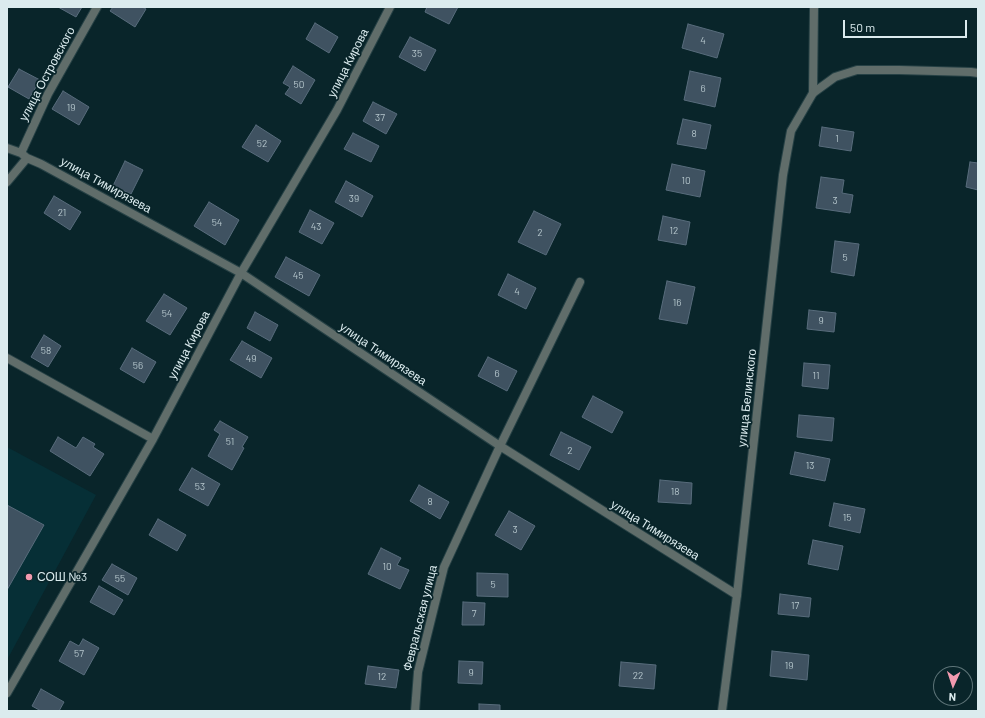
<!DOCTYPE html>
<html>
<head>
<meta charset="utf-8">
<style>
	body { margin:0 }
	#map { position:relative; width:985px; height:718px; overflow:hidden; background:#09252a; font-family:Barlow,sans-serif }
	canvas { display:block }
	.frame { position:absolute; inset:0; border:8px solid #dbebee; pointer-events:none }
	.north { position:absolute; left:933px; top:666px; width:40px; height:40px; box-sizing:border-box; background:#09252a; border:1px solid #5d7478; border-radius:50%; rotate:183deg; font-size:11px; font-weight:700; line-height:16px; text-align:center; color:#dbebee }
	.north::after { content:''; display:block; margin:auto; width:14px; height:18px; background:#f29aaf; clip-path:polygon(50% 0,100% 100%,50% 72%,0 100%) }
	.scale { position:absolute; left:843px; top:20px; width:124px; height:18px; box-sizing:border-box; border:2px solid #dbebee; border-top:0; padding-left:5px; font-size:12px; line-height:14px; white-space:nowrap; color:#dbebee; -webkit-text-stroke:3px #09252a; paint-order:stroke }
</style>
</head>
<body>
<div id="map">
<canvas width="985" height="718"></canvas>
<div class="frame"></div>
<div class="north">N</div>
<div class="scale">50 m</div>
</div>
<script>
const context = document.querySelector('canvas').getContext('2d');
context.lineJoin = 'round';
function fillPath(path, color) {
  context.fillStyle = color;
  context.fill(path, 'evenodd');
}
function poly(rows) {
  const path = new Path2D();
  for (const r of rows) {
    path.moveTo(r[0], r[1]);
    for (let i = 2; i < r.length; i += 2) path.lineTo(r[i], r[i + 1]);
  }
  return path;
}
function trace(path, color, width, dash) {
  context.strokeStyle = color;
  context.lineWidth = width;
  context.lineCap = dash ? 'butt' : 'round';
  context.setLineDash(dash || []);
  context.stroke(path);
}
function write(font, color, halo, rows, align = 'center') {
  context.font = font + ' Barlow,sans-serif';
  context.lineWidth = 3.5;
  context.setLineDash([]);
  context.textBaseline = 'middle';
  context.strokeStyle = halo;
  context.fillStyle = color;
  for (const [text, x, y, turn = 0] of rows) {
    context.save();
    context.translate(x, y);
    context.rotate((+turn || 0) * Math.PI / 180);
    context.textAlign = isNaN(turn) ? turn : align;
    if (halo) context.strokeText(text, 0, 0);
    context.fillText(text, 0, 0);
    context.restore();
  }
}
fillPath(poly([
	[7,447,96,495,7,660]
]), '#062f36');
const building = poly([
	[58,7,82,7,76,17,58,7],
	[113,7,142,7,146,9,135,27,110,11,113,7],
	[427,7,458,7,449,24,425,12,427,7],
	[315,23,338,37,329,53,306,39,315,23],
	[688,24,724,34,717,58,682,48,688,24],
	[410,37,436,50,425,71,399,57,410,37],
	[293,66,315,80,301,104,285,94,290,87,283,83,293,66],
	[19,69,40,80,29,99,8,87,19,69],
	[690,71,721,78,715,107,684,100,690,71],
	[63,91,89,107,79,125,52,109,63,91],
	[373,102,397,114,386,134,363,121,373,102],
	[683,119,711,125,706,149,677,144,683,119],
	[256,125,281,141,268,162,242,147,256,125],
	[822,127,854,132,851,151,819,146,822,127],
	[353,133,379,146,371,162,344,149,353,133],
	[125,161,143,170,131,194,113,186,125,161],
	[970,162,978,163,978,190,966,187,970,162],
	[672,164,705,171,700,197,666,190,672,164],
	[821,177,844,180,842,193,853,195,850,213,816,208,821,177],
	[346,181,373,196,362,217,335,202,346,181],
	[54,196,81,212,70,230,44,213,54,196],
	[209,202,239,220,225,245,194,226,209,202],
	[310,210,334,223,322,244,299,232,310,210],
	[534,211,561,224,546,255,518,242,534,211],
	[663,216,690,222,686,245,658,240,663,216],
	[835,241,859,244,854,276,831,272,835,241],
	[286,257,320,275,309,296,275,277,286,257],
	[508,274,536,288,526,309,498,295,508,274],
	[667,281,695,287,687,324,659,319,667,281],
	[164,294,187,308,170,335,146,321,164,294],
	[809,310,836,313,834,332,807,329,809,310],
	[255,312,278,325,270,341,247,328,255,312],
	[44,335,61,346,48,367,31,357,44,335],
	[242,341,272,358,261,378,230,360,242,341],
	[132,348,156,362,144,383,120,369,132,348],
	[488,357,517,371,507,391,478,376,488,357],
	[804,363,830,365,828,389,802,386,804,363],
	[593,396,623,412,612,433,582,417,593,396],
	[799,415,834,418,832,441,797,437,799,415],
	[220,421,248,437,242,447,244,448,232,470,208,456,220,434,214,430,220,421],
	[561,432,591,447,579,470,550,455,561,432],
	[58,437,76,448,83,437,95,444,93,447,104,454,90,476,50,451,58,437],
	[795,452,830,459,825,481,790,474,795,452],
	[192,468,220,484,208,506,179,490,192,468],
	[660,480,692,483,691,504,658,502,660,480],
	[419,485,449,502,440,519,410,501,419,485],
	[834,503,865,509,860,533,829,526,834,503],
	[7,505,44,525,7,590,7,505],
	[509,511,535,526,521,550,495,535,509,511],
	[158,519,186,535,177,551,149,535,158,519],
	[813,540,843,546,838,570,808,564,813,540],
	[381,548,401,558,397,565,409,570,400,589,368,574,381,548],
	[112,564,137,578,128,595,102,580,112,564],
	[477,573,508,574,508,597,477,596,477,573],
	[99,586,123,600,114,615,90,602,99,586],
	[780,594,811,598,809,617,778,614,780,594],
	[463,602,485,603,484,625,462,625,463,602],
	[83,639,99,648,84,675,59,661,70,641,79,646,83,639],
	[772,651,809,655,807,680,770,676,772,651],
	[459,661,483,662,482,684,458,683,459,661],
	[621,662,656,665,654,689,619,686,621,662],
	[368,666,399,670,396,688,365,684,368,666],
	[41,689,64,702,59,711,41,711,32,706,41,689],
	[479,704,500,705,500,711,479,711,479,704]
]);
fillPath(building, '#3f5261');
trace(building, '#586c7c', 1);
const service = poly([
	[500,446,580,282]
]);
const minor = poly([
	[813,93,814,7],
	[7,148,21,153,27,158,41,164,241,273,500,446,737,595],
	[21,153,48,94,97,7],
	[7,182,27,158],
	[7,358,153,439],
	[7,693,153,439,241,273,337,110,390,7],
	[415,711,418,672,444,567,500,446]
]);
const tertiary = poly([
	[722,711,737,595,783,175,791,131,813,93,835,77,857,70,899,70,971,72,978,73]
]);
trace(service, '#264145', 10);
trace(minor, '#264145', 10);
trace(tertiary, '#264145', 10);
trace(service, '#606d6a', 8);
trace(minor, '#606d6a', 8);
trace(tertiary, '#606d6a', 8);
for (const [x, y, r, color] of [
	[29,577,4,"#f29aaf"]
]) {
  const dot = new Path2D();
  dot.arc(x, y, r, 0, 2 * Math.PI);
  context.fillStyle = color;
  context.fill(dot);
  trace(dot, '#09252a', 1.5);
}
write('10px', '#b4c5cb', null, [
	["4",703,41],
	["35",417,54],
	["50",299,85],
	["6",703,89],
	["19",71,108],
	["37",380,118],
	["8",694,134],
	["1",837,139],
	["52",262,144],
	["10",686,181],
	["39",354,199],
	["3",835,201],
	["21",62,213],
	["54",217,223],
	["43",316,227],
	["12",674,231],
	["2",540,233],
	["5",845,258],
	["45",298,276],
	["4",517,292],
	["16",677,303],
	["54",167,314],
	["9",821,321],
	["58",46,351],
	["49",251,359],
	["56",138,366],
	["6",497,374],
	["11",816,376],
	["51",230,442],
	["2",570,451],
	["13",810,466],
	["53",200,487],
	["18",675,492],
	["8",430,502],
	["15",847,518],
	["3",515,530],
	["10",387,567],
	["55",120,579],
	["5",493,585],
	["17",795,606],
	["7",474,614],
	["57",79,654],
	["19",789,666],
	["9",471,673],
	["22",638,676],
	["12",382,677]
]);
write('12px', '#dbebee', '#09252a', [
	["улица Кирова",348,63,-63],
	["улица Островского",47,74,-62],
	["улица Тимирязева",106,185,29],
	["улица Кирова",189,345,-62],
	["улица Тимирязева",383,354,34],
	["улица Белинского",747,398,-84],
	["улица Тимирязева",655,530,32],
	["Февральская улица",420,618,-76]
]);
write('12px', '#dbebee', '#09252a', [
	["СОШ №3",37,577]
], 'left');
</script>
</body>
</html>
